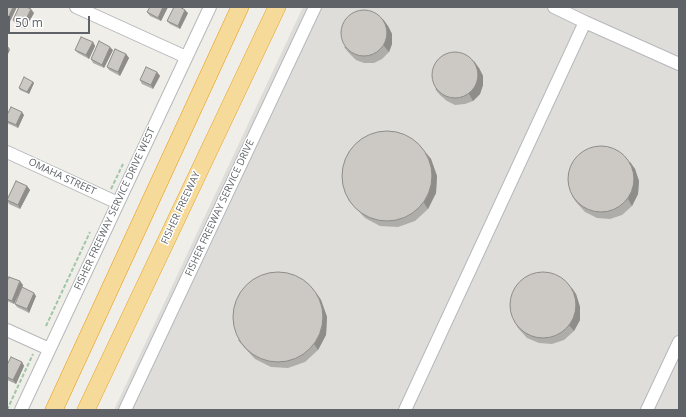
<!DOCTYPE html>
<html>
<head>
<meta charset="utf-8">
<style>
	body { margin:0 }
	#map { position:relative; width:686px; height:417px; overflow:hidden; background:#f0eee8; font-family:"Open Sans",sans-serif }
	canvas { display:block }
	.frame { position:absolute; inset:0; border:8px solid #5f6367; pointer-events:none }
	.scale { position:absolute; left:8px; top:16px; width:82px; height:18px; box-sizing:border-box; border:2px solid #5f6367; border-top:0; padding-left:5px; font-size:12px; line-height:14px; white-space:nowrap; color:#5f6367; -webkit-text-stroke:3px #fff; paint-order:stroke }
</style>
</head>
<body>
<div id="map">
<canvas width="686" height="417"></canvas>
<div class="frame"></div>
<div class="scale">50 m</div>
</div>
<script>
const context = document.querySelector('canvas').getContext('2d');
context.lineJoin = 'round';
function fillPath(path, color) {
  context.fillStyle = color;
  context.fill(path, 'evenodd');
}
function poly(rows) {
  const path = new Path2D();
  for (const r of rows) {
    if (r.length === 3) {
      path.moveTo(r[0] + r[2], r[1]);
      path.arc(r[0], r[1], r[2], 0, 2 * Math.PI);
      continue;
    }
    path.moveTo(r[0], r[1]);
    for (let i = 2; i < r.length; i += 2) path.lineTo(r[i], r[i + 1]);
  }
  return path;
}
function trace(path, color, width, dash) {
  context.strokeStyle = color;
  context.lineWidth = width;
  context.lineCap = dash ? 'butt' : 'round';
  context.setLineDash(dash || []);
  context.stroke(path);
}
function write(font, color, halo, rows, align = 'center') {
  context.font = font + ' "Open Sans",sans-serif';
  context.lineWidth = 3;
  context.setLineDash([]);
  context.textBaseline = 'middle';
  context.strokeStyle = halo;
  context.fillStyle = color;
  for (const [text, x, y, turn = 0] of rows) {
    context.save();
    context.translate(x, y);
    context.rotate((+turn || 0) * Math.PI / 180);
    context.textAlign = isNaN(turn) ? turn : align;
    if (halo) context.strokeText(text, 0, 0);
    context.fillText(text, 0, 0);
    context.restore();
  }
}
fillPath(poly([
	[303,7,679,7,679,410,114,410]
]), '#dfddda');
const minor = poly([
	[76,7,186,57],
	[554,7,585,22],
	[7,152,118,203],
	[7,330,49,349],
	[21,410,210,7],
	[125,410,315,7],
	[405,410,585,22,679,64],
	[647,410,679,342]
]);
const highway = poly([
	[54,410,240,7],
	[86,410,277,7]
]);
trace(minor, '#b5b8bb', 14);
trace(highway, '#e69a12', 18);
trace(poly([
	[111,189,123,164],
	[46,326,90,232],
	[7,410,33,354]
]), '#a0c6a9', 2, [4, 2]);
trace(minor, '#fff', 12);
trace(highway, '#f5da9a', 17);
fillPath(poly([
	[168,7,161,21,150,16,147,12],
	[34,13,25,29,15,24,13,20],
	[188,13,180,29,170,24,167,21],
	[388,26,392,34,392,44,389,52,382,59,374,63,364,63,356,60,349,53,344,47],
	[93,42,95,46,89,59,78,53,75,50],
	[113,50,104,68,93,63,91,59],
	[126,54,129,58,120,76,109,70,107,67],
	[479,68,483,76,483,85,480,94,473,101,465,104,455,105,447,101,440,95,435,89],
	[157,72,160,76,153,89,142,84,140,80],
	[33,82,34,83,29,94,20,90,19,88],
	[7,115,24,115,18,128,7,123],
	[426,153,431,159,437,176,436,193,428,209,415,221,398,227,380,226,365,218,353,205,348,199],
	[630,162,635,169,639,181,638,194,632,206,622,215,610,219,597,218,585,212,576,202,572,196],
	[27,186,30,190,20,209,9,204,7,200],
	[7,281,23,285,14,304,7,301],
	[317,294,321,300,327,317,326,335,318,350,305,362,288,368,271,367,255,359,243,346,238,340],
	[576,294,580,307,580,320,574,331,564,340,552,344,539,343,527,338,518,328,514,321],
	[36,296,29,313,17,307,15,304],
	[22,362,24,366,16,384,7,380,7,365]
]), '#afada9');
fillPath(poly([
	[13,7,17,7,9,24,7,20],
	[163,7,168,7,161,21,158,18],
	[31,9,34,13,25,29,23,25],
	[185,10,188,13,180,29,178,26],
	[383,19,388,26,392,34,392,44,389,52,384,46],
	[93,42,95,46,89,59,86,55],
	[110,47,113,50,104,68,102,65],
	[9,48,10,50,7,56,7,52],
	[126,54,129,58,120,76,118,72],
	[474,61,479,68,483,76,483,85,480,94,473,101,469,94],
	[157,72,160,76,153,89,151,85],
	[33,82,34,83,29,94,27,92],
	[22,112,24,115,18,128,16,125],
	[426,153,431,159,437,176,436,193,428,209,424,203],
	[630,162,635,169,639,181,638,194,632,206,628,199],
	[27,186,30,190,20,209,18,205],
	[20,281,23,285,14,304,12,301],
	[572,288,576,294,580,307,580,320,574,331,569,325],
	[34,293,36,296,29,313,27,309],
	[317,294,321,300,327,317,326,335,318,350,314,344],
	[22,362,24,366,16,384,13,380]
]), '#8f8d89');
const building = poly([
	[7,7,13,7,7,20,7,7],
	[19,7,26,7,31,9,23,25,13,20,19,7],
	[150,7,163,7,158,18,147,12,150,7],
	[174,7,180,7,185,10,178,26,167,21,174,7],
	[364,33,23],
	[81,37,93,42,86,55,75,50,81,37],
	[99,41,110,47,102,65,91,59,99,41],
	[7,47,9,48,7,52,7,47],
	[115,49,126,54,118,72,107,67,115,49],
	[455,75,23],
	[146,67,157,72,151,85,140,80,146,67],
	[24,77,33,82,27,92,19,88,24,77],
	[11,107,22,112,16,125,7,121,7,115,11,107],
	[387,176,45],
	[601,179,33],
	[16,181,27,186,18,205,7,200,16,181],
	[543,305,33],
	[278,317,45],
	[9,277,20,281,12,301,7,299,7,281,9,277],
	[22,287,34,293,27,309,15,304,22,287],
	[11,357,22,362,13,380,7,377,7,365,11,357]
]);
fillPath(building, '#ccc9c4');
trace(building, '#8f8d89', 1);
write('10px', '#5f6367', '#fff', [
	["OMAHA STREET",62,177,25],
	["FISHER FREEWAY",181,208,-65],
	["FISHER FREEWAY SERVICE DRIVE",220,208,-65],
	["FISHER FREEWAY SERVICE DRIVE WEST",115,209,-65]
]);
</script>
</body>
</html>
